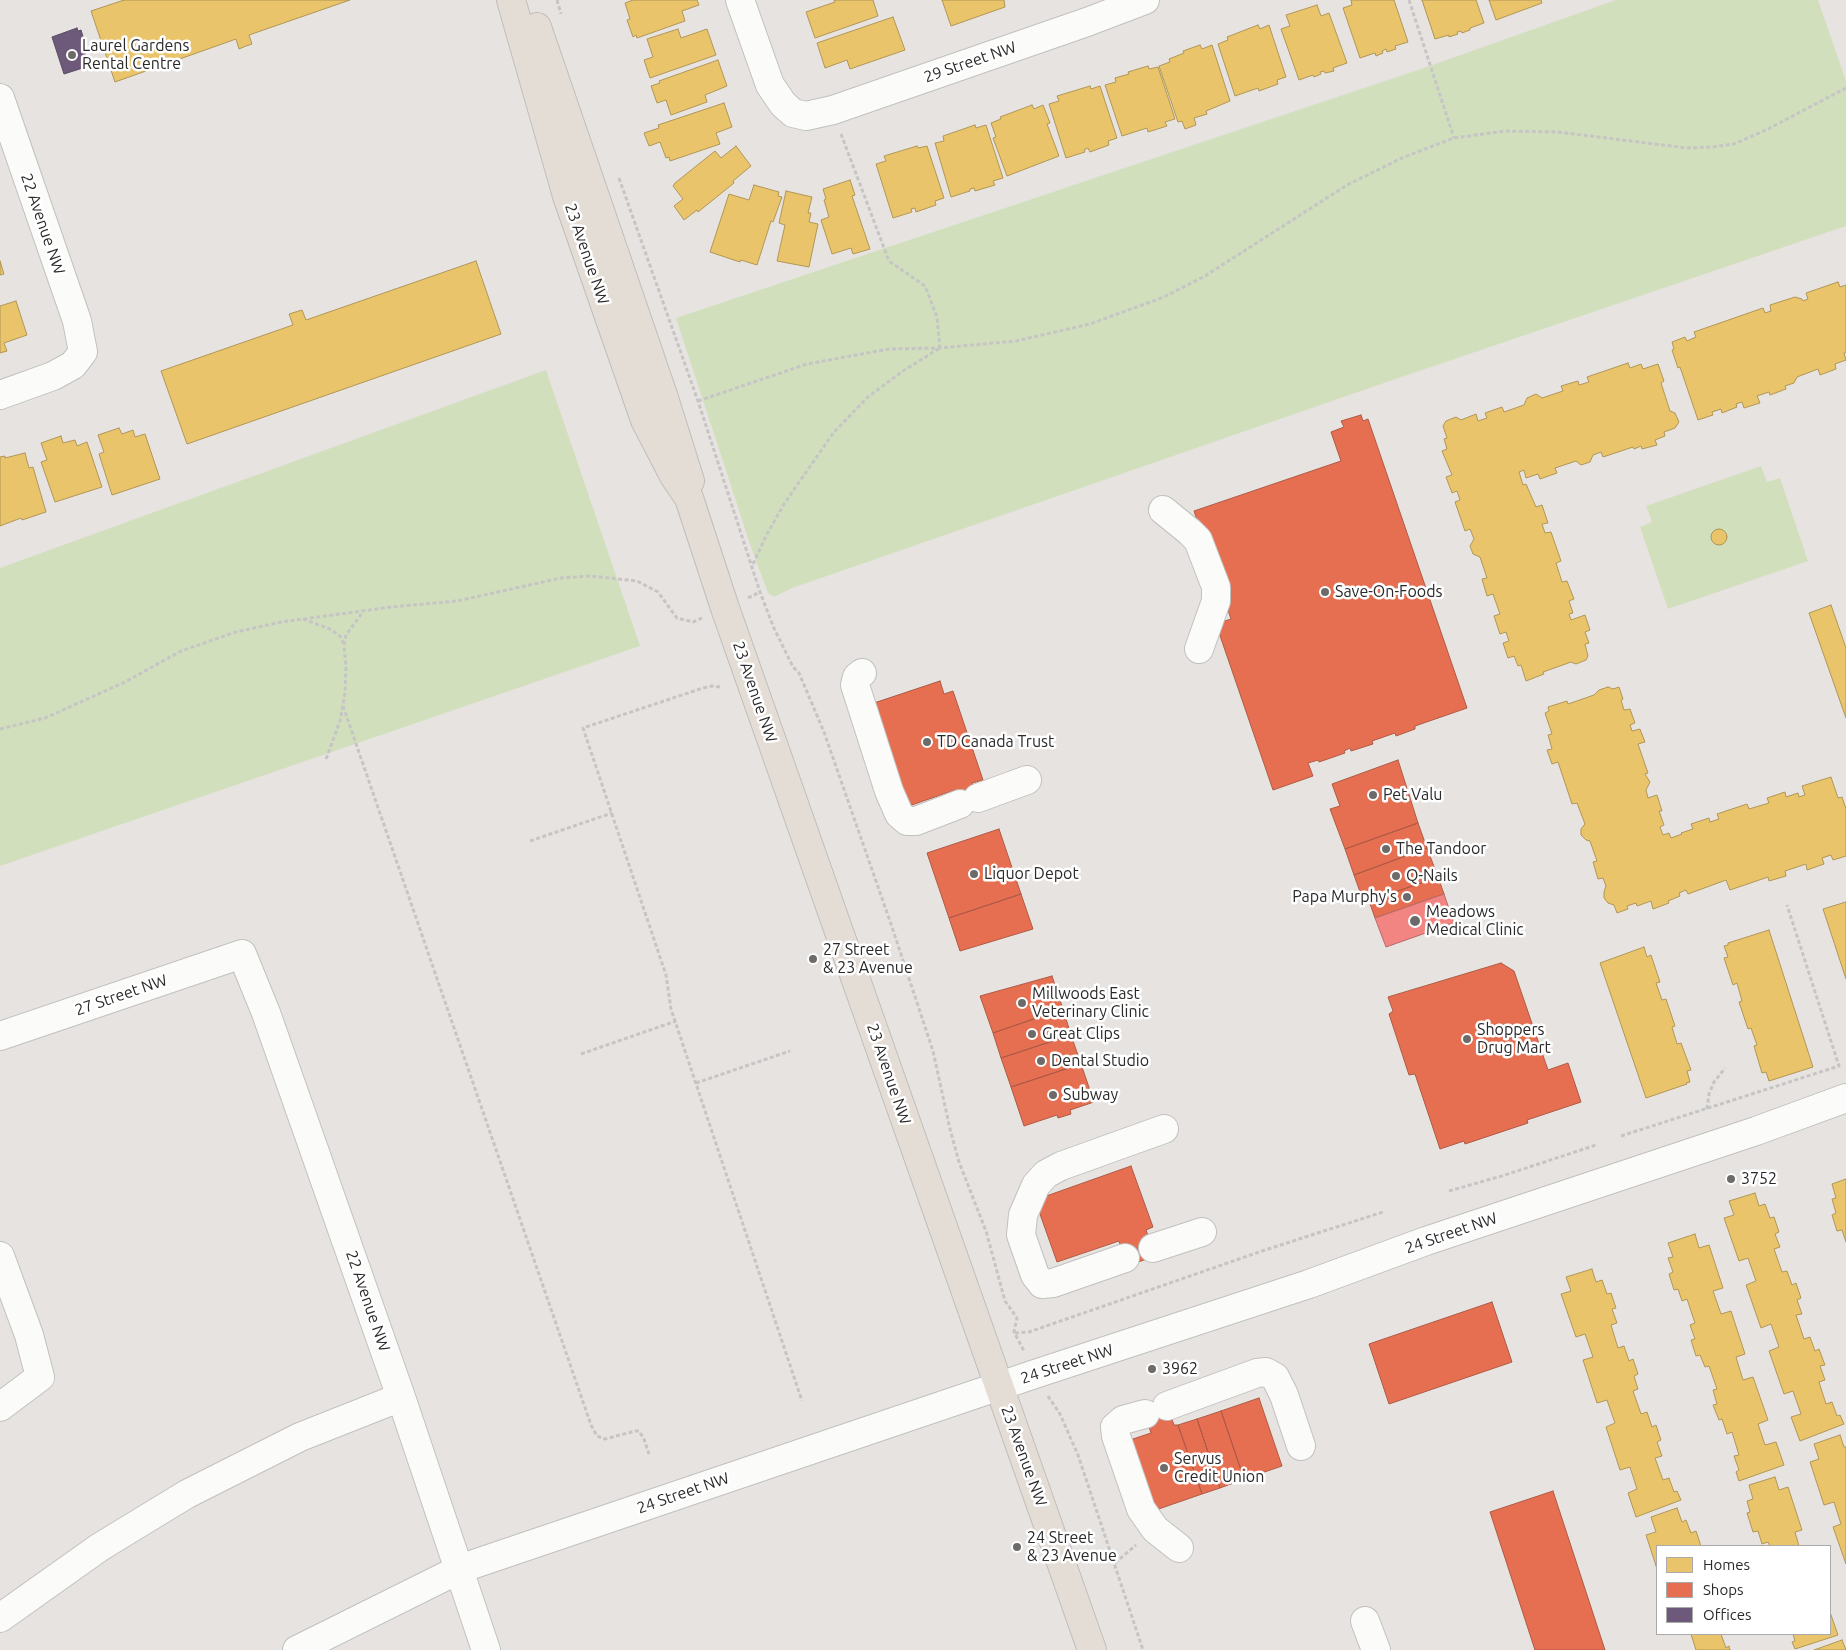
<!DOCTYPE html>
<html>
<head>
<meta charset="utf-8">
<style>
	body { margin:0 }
	#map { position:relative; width:1846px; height:1650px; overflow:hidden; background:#e7e3e0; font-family:Ubuntu,sans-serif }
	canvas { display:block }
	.legend { position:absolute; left:1656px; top:1545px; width:175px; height:90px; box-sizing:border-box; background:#fff; border:1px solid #aaa; margin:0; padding:6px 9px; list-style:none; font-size:15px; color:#2a2a2a }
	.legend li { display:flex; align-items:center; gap:10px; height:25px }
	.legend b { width:25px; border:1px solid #aaa }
</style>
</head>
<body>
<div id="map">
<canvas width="1846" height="1650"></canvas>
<ul class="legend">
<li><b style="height:14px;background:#e9c46a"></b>Homes</li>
<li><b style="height:14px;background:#e76f51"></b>Shops</li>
<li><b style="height:14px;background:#6d597a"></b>Offices</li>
</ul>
</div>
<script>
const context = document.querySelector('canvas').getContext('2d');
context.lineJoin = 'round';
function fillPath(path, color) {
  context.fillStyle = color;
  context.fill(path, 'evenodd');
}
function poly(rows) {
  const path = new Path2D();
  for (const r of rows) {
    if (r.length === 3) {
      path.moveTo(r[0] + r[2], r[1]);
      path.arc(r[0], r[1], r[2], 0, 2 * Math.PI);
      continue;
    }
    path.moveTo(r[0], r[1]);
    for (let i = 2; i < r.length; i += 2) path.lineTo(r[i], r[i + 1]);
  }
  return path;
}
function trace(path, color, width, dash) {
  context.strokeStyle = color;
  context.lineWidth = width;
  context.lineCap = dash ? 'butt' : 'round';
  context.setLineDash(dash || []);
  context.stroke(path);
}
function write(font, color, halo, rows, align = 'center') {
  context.font = font + ' Ubuntu,sans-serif';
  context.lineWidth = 5;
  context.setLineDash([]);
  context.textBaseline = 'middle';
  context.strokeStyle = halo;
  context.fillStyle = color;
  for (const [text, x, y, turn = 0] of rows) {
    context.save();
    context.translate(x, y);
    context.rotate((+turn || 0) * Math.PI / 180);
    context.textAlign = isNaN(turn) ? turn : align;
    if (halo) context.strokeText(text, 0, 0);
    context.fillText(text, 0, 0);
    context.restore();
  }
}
fillPath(poly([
	[1616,0,1818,0,1846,81,1846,226,1381,384,792,588,774,597,768,593,751,547,676,318,1421,69],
	[546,370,640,646,0,866,0,568],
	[1761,466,1767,482,1780,478,1808,561,1668,609,1640,527,1652,522,1646,506]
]), '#d2dfbc');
const homes = poly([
	[124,0,350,0,249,35,252,44,246,46,239,49,236,39,115,82,91,11,124,0],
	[633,0,697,0,699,5,682,11,685,21,637,38,636,35,633,37,627,20,630,19,625,3,633,0],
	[834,0,873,0,878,16,815,38,806,12,835,2,834,0],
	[942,0,1004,0,1005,7,951,26,942,0],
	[1351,0,1394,0,1408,42,1395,46,1396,49,1387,52,1386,49,1382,51,1383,53,1376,56,1375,53,1360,58,1343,8,1352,5,1351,0],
	[1422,0,1476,0,1484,23,1470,28,1470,30,1462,33,1461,31,1457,32,1458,34,1449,37,1449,35,1435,39,1422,0],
	[1489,0,1541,0,1542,3,1496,20,1489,0],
	[1317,5,1321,16,1329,13,1347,63,1333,68,1334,71,1325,73,1324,71,1320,72,1321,74,1314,77,1313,75,1299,80,1281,29,1290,26,1286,15,1317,5],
	[893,17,905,50,850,69,847,60,825,68,817,43,893,17],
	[1258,25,1260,29,1269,25,1286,77,1277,80,1278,84,1259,91,1258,88,1235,96,1218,44,1228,40,1227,37,1258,25],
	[678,29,681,38,707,29,716,55,650,78,644,60,653,57,647,39,678,29],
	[1200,45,1202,49,1212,45,1230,101,1206,111,1207,114,1194,118,1196,125,1185,129,1182,121,1178,122,1159,66,1170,62,1169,59,1184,53,1183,51,1200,45],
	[718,60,727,86,705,95,707,102,671,115,666,100,657,103,651,86,660,83,659,81,718,60],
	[1148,66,1149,69,1158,67,1175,119,1165,122,1167,126,1148,132,1147,128,1122,136,1105,85,1116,82,1115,78,1129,74,1128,72,1148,66],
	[1090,86,1091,89,1100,86,1117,138,1108,141,1109,145,1090,152,1088,148,1084,150,1085,152,1066,158,1049,104,1059,101,1057,96,1090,86],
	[724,103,732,127,716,133,720,144,670,161,669,157,666,158,660,142,649,146,644,133,659,128,658,125,724,103],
	[1032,105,1034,109,1043,105,1050,123,1047,124,1059,156,1007,176,993,138,996,137,991,123,1001,119,1000,117,1032,105],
	[975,125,976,128,986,125,1003,178,993,181,995,185,975,191,974,188,970,189,970,191,951,197,935,143,944,141,943,136,975,125],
	[736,146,751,166,733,181,734,183,698,212,697,210,684,220,674,206,683,199,673,186,675,183,715,151,721,158,736,146],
	[917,146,918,148,927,146,944,198,935,201,936,205,916,212,915,208,911,209,912,212,893,218,876,164,886,161,884,156,917,146],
	[850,180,855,195,852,196,870,249,853,254,851,248,832,254,821,220,829,217,824,200,826,199,823,189,850,180],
	[754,185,779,192,778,196,782,197,773,222,771,221,757,265,741,260,740,262,710,252,729,194,749,200,754,185],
	[786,191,812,197,808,213,811,213,809,222,818,224,809,267,777,261,785,225,779,223,786,191],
	[0,261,4,274,0,275,0,261],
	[476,261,501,334,187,444,161,371,293,325,289,314,302,310,306,320,476,261],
	[1838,282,1840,287,1846,285,1846,352,1844,353,1846,360,1835,364,1836,369,1820,375,1818,369,1797,377,1794,383,1785,386,1786,389,1770,395,1769,392,1757,396,1760,403,1744,408,1742,402,1736,404,1737,407,1722,413,1721,409,1712,412,1713,415,1698,420,1680,367,1678,368,1672,350,1674,349,1672,342,1685,337,1687,341,1696,337,1694,332,1763,308,1765,313,1771,311,1770,305,1795,297,1802,299,1803,301,1808,299,1806,293,1838,282],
	[16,301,27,335,4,343,7,351,0,353,0,306,16,301],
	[1628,363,1630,368,1641,364,1643,369,1658,364,1664,381,1661,383,1670,411,1675,413,1679,422,1675,428,1664,432,1665,436,1655,440,1657,445,1642,449,1641,446,1634,449,1633,447,1603,457,1601,452,1593,455,1590,462,1581,465,1576,461,1555,468,1557,473,1540,479,1538,474,1526,478,1524,470,1519,472,1523,485,1526,484,1536,507,1542,505,1548,523,1542,524,1545,533,1551,532,1561,561,1556,563,1562,582,1567,581,1574,599,1569,601,1573,613,1569,614,1571,620,1585,615,1590,630,1585,632,1589,643,1585,644,1588,656,1586,660,1576,664,1571,662,1543,672,1544,674,1526,681,1521,665,1518,666,1514,656,1508,658,1503,643,1509,641,1506,632,1500,634,1494,616,1500,614,1493,594,1487,596,1482,579,1487,578,1480,557,1473,554,1470,546,1474,539,1470,529,1465,531,1455,502,1460,500,1457,491,1452,493,1446,477,1452,475,1442,451,1447,449,1444,439,1447,438,1443,426,1446,421,1456,417,1461,420,1476,414,1478,421,1487,418,1485,413,1502,407,1504,412,1524,405,1527,398,1536,394,1542,398,1563,391,1561,386,1578,381,1579,385,1589,382,1587,377,1628,363],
	[119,428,122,434,133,430,135,437,145,434,160,479,112,495,99,454,104,452,98,435,119,428],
	[61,436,63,443,75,440,77,446,87,442,102,487,55,502,41,462,47,460,41,443,61,436],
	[25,453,29,468,33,467,46,512,22,520,21,518,0,526,0,457,5,456,5,458,25,453],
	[1719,537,8],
	[1831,605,1846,648,1846,718,1809,613,1831,605],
	[1608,687,1613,689,1619,687,1623,699,1621,700,1624,710,1630,709,1635,723,1630,725,1632,731,1640,729,1645,742,1638,744,1648,773,1645,774,1650,782,1646,790,1648,798,1657,795,1662,811,1659,811,1664,825,1660,827,1663,835,1669,833,1671,838,1682,834,1681,833,1693,829,1691,824,1709,818,1710,822,1719,819,1717,814,1747,804,1749,809,1769,803,1767,798,1785,792,1786,797,1798,793,1799,797,1805,795,1802,786,1831,777,1838,798,1842,797,1846,809,1846,856,1833,860,1831,855,1822,858,1824,864,1807,870,1806,864,1785,871,1786,876,1769,881,1768,877,1730,890,1726,880,1688,894,1686,890,1679,893,1680,896,1668,901,1669,903,1653,909,1651,901,1637,906,1636,903,1627,906,1628,909,1617,913,1614,905,1608,903,1604,898,1604,892,1606,886,1603,878,1598,879,1593,862,1597,861,1590,841,1586,840,1581,835,1581,829,1585,824,1577,803,1572,804,1558,762,1552,764,1547,750,1552,749,1548,735,1552,734,1545,713,1549,711,1548,707,1567,701,1568,704,1594,695,1599,690,1608,687],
	[1846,902,1846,979,1823,909,1846,902],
	[1769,930,1813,1067,1769,1081,1766,1072,1762,1073,1754,1046,1757,1045,1751,1028,1748,1029,1739,1002,1742,1001,1737,983,1733,985,1724,958,1728,957,1724,946,1728,945,1728,943,1769,930],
	[1644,947,1647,957,1651,955,1660,982,1656,983,1662,1000,1666,999,1675,1026,1672,1027,1677,1044,1681,1043,1691,1070,1687,1071,1690,1082,1686,1083,1687,1084,1646,1098,1600,963,1644,947],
	[1846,1179,1846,1242,1842,1230,1837,1231,1832,1215,1836,1213,1832,1199,1836,1198,1832,1184,1846,1179],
	[1755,1193,1759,1206,1765,1204,1770,1218,1774,1217,1779,1232,1775,1234,1780,1247,1774,1249,1782,1272,1787,1271,1792,1285,1796,1283,1801,1298,1797,1300,1802,1314,1796,1315,1804,1339,1810,1337,1815,1351,1819,1349,1825,1365,1820,1366,1825,1380,1819,1382,1826,1404,1832,1402,1837,1416,1840,1415,1844,1424,1800,1441,1791,1417,1801,1414,1793,1391,1784,1394,1769,1351,1779,1347,1771,1324,1761,1328,1746,1285,1756,1281,1748,1258,1739,1261,1724,1218,1734,1215,1729,1201,1755,1193],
	[1695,1234,1699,1248,1709,1245,1723,1288,1713,1291,1721,1314,1731,1311,1745,1354,1736,1357,1743,1380,1753,1377,1768,1420,1758,1424,1765,1445,1776,1442,1784,1465,1739,1481,1736,1472,1739,1470,1734,1456,1739,1455,1732,1432,1727,1434,1722,1419,1719,1420,1713,1405,1717,1404,1713,1390,1717,1389,1709,1366,1705,1367,1700,1355,1696,1356,1691,1340,1695,1339,1690,1325,1695,1323,1687,1299,1682,1301,1678,1289,1674,1290,1669,1274,1673,1272,1668,1258,1673,1257,1668,1243,1695,1234],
	[1592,1269,1596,1282,1602,1280,1607,1294,1611,1293,1616,1308,1612,1309,1617,1323,1611,1325,1618,1348,1624,1346,1629,1361,1633,1359,1638,1374,1634,1376,1638,1389,1633,1391,1641,1414,1647,1412,1652,1427,1656,1425,1661,1440,1657,1442,1662,1456,1655,1458,1663,1480,1669,1478,1674,1492,1677,1491,1681,1500,1636,1517,1628,1493,1637,1489,1630,1467,1620,1470,1606,1427,1615,1423,1607,1400,1597,1403,1583,1360,1593,1357,1585,1334,1576,1337,1561,1294,1571,1291,1566,1277,1592,1269],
	[1840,1435,1844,1447,1846,1447,1846,1564,1833,1527,1841,1524,1834,1502,1824,1505,1810,1462,1819,1459,1814,1444,1840,1435],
	[1775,1477,1779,1490,1788,1487,1802,1530,1795,1532,1799,1546,1770,1546,1768,1542,1762,1544,1758,1531,1753,1532,1747,1513,1750,1512,1747,1501,1753,1499,1749,1485,1775,1477],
	[1677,1508,1682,1522,1686,1520,1691,1533,1696,1531,1701,1546,1657,1546,1657,1569,1646,1535,1656,1532,1651,1517,1677,1508],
	[1830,1612,1838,1635,1795,1649,1792,1642,1795,1641,1793,1634,1830,1634,1830,1612],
	[1691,1634,1721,1634,1726,1648,1729,1646,1730,1650,1696,1650,1691,1634],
	[1842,1640,1846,1650,1814,1650,1842,1640]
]);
fillPath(homes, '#e9c46a');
trace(homes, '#b09657', 1);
const shops = poly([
	[1361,415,1363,421,1368,419,1467,708,1415,726,1415,729,1396,736,1395,733,1372,741,1373,744,1351,751,1350,748,1344,751,1345,753,1319,762,1318,760,1308,763,1313,776,1273,790,1216,624,1231,619,1194,511,1341,461,1331,432,1344,427,1341,421,1361,415],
	[940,681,944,694,953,691,983,780,972,783,980,804,962,811,955,790,906,807,871,704,940,681],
	[1398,760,1418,823,1345,849,1330,809,1340,806,1332,784,1398,760],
	[1418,823,1427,848,1354,875,1345,849,1418,823],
	[999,829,1021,894,949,918,927,853,999,829],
	[1427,848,1438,877,1364,903,1354,875,1427,848],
	[1438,877,1444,894,1375,918,1369,901,1438,877],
	[1021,894,1033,929,960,951,949,918,1021,894],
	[1501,963,1514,971,1548,1070,1568,1063,1581,1102,1527,1120,1528,1123,1465,1144,1464,1141,1440,1149,1415,1074,1409,1075,1389,1014,1393,1011,1388,997,1501,963],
	[1052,976,1063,1009,993,1033,980,996,1052,976],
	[1063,1009,1071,1035,1001,1058,993,1033,1063,1009],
	[1071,1035,1081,1064,1011,1087,1001,1058,1071,1035],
	[1081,1064,1094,1102,1070,1110,1071,1114,1058,1118,1057,1115,1024,1126,1011,1087,1081,1064],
	[1131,1166,1153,1227,1146,1230,1155,1256,1127,1266,1119,1241,1057,1262,1035,1200,1131,1166],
	[1492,1302,1512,1362,1389,1404,1369,1344,1492,1302],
	[1259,1398,1282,1466,1244,1479,1221,1411,1259,1398],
	[1167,1406,1174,1425,1178,1425,1202,1494,1150,1512,1127,1441,1151,1433,1145,1414,1167,1406],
	[1221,1411,1244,1479,1220,1488,1197,1419,1221,1411],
	[1197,1419,1220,1488,1202,1494,1178,1425,1197,1419],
	[1553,1491,1605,1650,1535,1650,1490,1512,1553,1491]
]);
fillPath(shops, '#e76f51');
trace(shops, '#ae5a45', 1);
const offices = poly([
	[77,28,78,31,81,30,85,43,82,44,89,66,64,74,52,37,77,28]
]);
fillPath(offices, '#6d597a');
trace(offices, '#594b62', 1);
const health = poly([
	[1444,894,1454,923,1386,947,1375,918,1444,894]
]);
fillPath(health, '#f28482');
trace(health, '#b66968', 1);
const minor = poly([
	[740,0,770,85,783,104,793,113,806,116,833,110,1087,22,1145,0],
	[0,98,77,321,83,352,73,365,53,376,0,395],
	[1163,510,1190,532,1198,540,1216,587,1216,601,1199,649],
	[862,673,857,677,855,685,889,791,899,814,907,821,916,821,960,804],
	[978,798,1027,780],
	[0,1036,242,954,266,1013,401,1397,486,1650],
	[1153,1248,1202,1232],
	[0,1256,29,1335,40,1377,0,1407],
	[1125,1258,1053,1283,1042,1284,1035,1275,1021,1235,1023,1215,1036,1185,1046,1174,1061,1166,1164,1129],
	[1167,1406,1257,1373,1266,1372,1275,1377,1284,1395,1301,1446],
	[1145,1414,1123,1420,1115,1427,1116,1436,1141,1509,1155,1529,1179,1548],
	[0,1618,100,1547,187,1494,300,1437,401,1397],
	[1365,1621,1376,1650],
	[297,1650,460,1569,480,1562,1035,1374,1309,1284,1426,1241,1756,1131,1846,1098]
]);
const major = poly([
	[511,0,567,196,645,420,674,476,689,498,725,608,1092,1650],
	[537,27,663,395,690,481]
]);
trace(minor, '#c1c1c1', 30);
trace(major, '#bfbebd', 30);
trace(poly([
	[557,0,561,14],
	[1409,0,1454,138],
	[841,134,889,261,925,286,937,317,940,348],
	[619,178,698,401,760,592,773,626,793,667,799,673,824,732,892,927,933,1051,950,1129,959,1162,986,1231,1005,1301,1017,1318,1014,1332,1024,1351],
	[698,401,807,364,889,349,940,348,1016,341,1090,324,1164,297,1205,276,1347,185,1404,157,1454,138,1505,131,1558,132,1687,148,1712,147,1734,144,1766,130,1846,88],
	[753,564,766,536,784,504,834,432,868,397,903,371,940,348],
	[748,598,760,592],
	[303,619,330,629,341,637,344,645],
	[720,687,712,686,703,688,583,728,666,975,671,1009,802,1401],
	[343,706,591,1425,597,1436,605,1439,635,1431,639,1431,644,1439,649,1454],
	[0,729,45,718,125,682,181,651,236,632,281,622,391,607,457,601,561,578,590,576,637,581,658,592,677,618,693,622,702,618],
	[326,759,340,721,345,693,346,667,344,646,346,635,362,613],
	[530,841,612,813],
	[581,1054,676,1021],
	[696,1083,790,1051],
	[1707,1109,1709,1094,1714,1082,1725,1068],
	[1621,1136,1839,1066,1787,905],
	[1449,1191,1505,1175,1596,1145],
	[1015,1333,1029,1332,1262,1251,1383,1212],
	[1048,1396,1060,1414,1078,1455,1143,1650],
	[1115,1563,1136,1545]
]), '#c6c5c5', 3, [4, 2.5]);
trace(minor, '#fbfbfa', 28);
trace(major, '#e4ddd5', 28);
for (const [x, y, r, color] of [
	[72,55,5,"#6c6b6a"],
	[1325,592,5,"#6c6b6a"],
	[927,742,5,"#6c6b6a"],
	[1373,795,5,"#6c6b6a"],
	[1386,849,5,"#6c6b6a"],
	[974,874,5,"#6c6b6a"],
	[1396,876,5,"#6c6b6a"],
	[1407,897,5,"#6c6b6a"],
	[1415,921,6,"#6c6b6a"],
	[813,959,5,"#6c6b6a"],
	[1022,1003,5,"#6c6b6a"],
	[1032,1034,5,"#6c6b6a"],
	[1467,1039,5,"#6c6b6a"],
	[1041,1061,5,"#6c6b6a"],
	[1053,1095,5,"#6c6b6a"],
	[1731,1179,5,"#6c6b6a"],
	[1152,1369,5,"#6c6b6a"],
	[1164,1468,5,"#6c6b6a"],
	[1017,1547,5,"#6c6b6a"]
]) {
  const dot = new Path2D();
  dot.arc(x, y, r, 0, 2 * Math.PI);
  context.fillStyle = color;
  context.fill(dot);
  trace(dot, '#fff', 2);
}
write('16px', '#2a2a2a', '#fff', [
	["Laurel Gardens",82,46],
	["Rental Centre",82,64],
	["Save-On-Foods",1335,592],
	["TD Canada Trust",937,742],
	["Pet Valu",1383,795],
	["The Tandoor",1396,849],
	["Liquor Depot",984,874],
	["Q-Nails",1406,876],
	["Papa Murphy's",1397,897,"right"],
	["Meadows",1426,912],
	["Medical Clinic",1426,930],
	["27 Street",823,950],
	["& 23 Avenue",823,968],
	["Millwoods East",1032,994],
	["Veterinary Clinic",1032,1012],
	["Shoppers",1477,1030],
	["Drug Mart",1477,1048],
	["Great Clips",1042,1034],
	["Dental Studio",1051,1061],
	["Subway",1063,1095],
	["3752",1741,1179],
	["3962",1162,1369],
	["Servus",1174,1459],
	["Credit Union",1174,1477],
	["24 Street",1027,1538],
	["& 23 Avenue",1027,1556]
], 'left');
write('16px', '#2a2a2a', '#fff', [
	["29 Street NW",970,62,-19],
	["22 Avenue NW",43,224,71],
	["23 Avenue NW",587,254,71],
	["23 Avenue NW",755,692,71],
	["27 Street NW",121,995,-19],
	["23 Avenue NW",889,1074,71],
	["24 Street NW",1451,1233,-19],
	["22 Avenue NW",368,1301,71],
	["24 Street NW",1067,1364,-18],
	["23 Avenue NW",1024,1456,70],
	["24 Street NW",683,1493,-19]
]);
</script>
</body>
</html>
